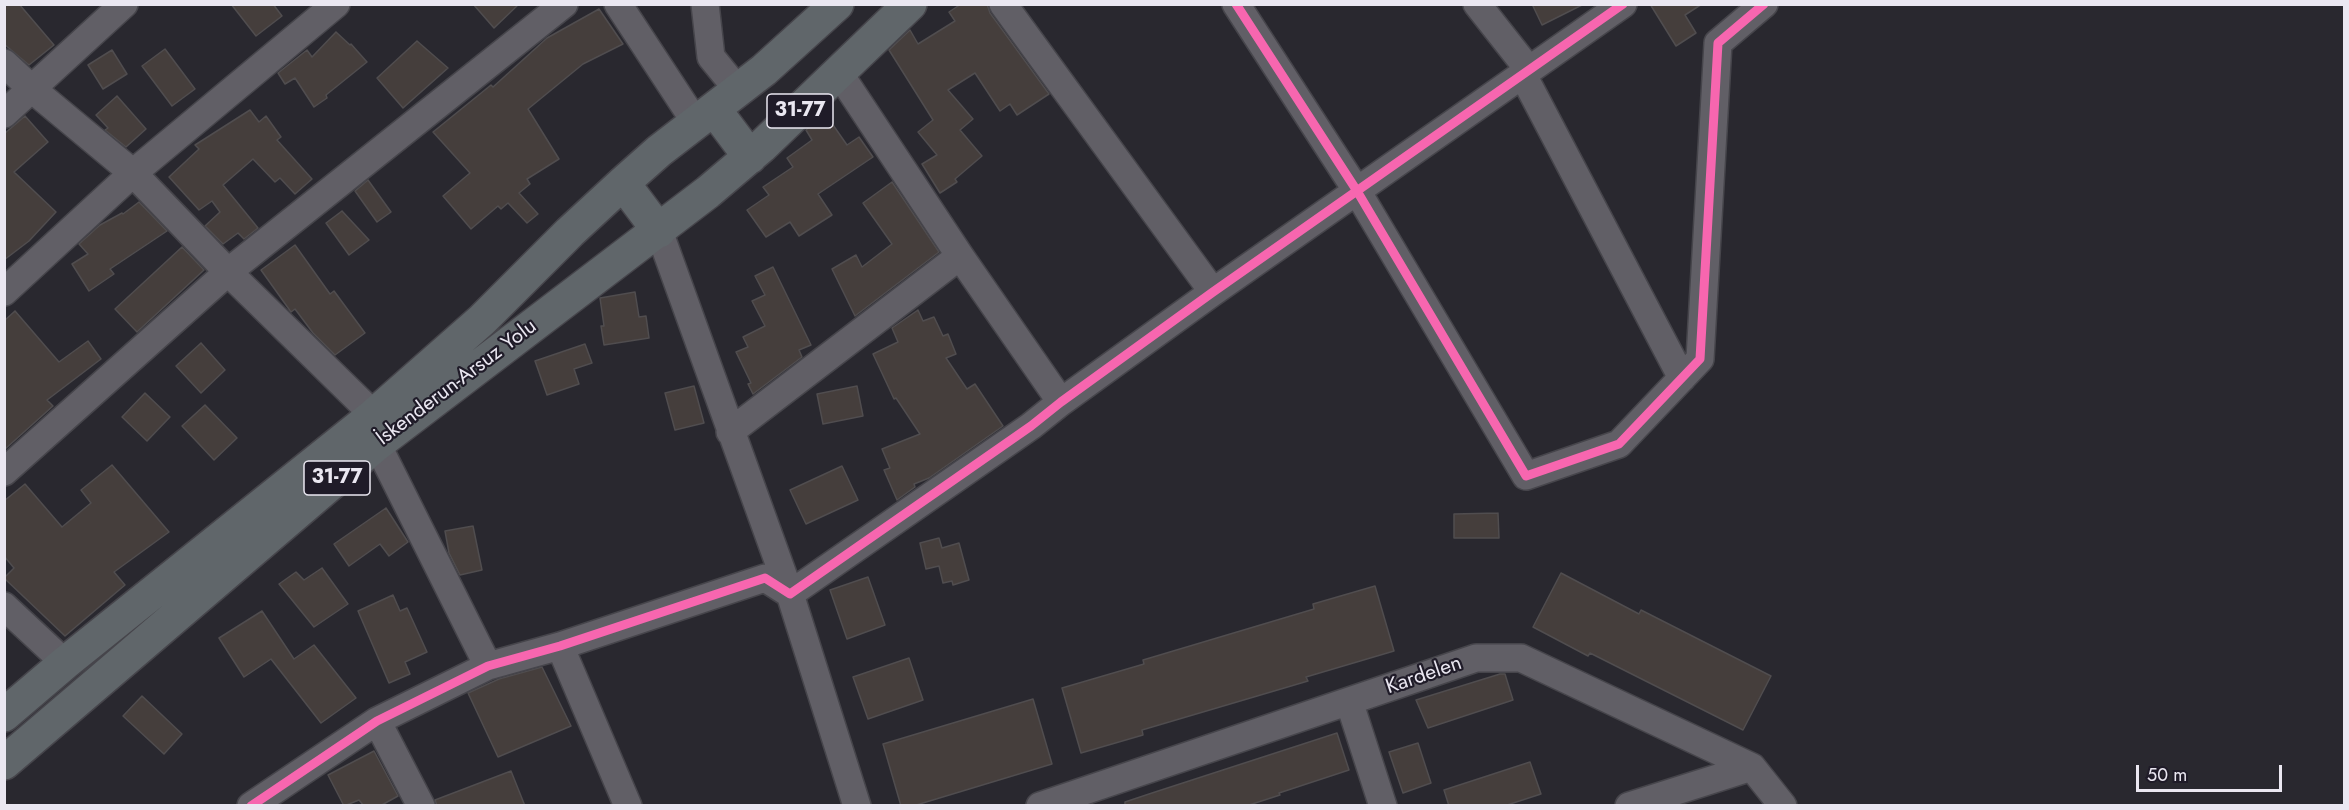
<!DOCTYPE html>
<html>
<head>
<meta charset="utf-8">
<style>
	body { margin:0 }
	#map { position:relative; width:2349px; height:810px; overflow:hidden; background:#29282f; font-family:Jost,sans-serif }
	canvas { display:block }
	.frame { position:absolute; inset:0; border:6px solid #eae7f1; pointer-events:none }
	.scale { position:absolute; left:2136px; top:765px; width:146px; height:27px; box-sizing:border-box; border:3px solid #eae7f1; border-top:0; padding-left:8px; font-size:18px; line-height:21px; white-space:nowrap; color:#eae7f1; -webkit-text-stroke:4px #1f1b28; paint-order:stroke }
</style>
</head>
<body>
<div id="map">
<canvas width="2349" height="810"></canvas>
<div class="frame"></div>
<div class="scale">50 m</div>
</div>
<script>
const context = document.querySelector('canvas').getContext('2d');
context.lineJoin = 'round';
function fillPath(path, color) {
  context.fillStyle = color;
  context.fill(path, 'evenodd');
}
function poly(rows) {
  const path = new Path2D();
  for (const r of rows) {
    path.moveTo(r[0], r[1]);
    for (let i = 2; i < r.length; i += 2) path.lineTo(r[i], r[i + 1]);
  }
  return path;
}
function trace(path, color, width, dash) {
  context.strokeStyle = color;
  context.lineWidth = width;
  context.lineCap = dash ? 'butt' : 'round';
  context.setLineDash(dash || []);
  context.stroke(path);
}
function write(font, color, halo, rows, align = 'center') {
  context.font = font + ' Jost,sans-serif';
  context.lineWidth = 4.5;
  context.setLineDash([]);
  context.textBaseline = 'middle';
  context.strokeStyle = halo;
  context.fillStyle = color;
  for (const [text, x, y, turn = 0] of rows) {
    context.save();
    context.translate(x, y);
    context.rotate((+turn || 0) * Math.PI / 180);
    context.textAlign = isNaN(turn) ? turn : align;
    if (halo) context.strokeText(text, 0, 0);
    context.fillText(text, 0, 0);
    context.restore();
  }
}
const building = poly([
	[4,4,19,4,54,45,29,65,4,44,4,4],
	[231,4,273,4,282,16,256,36,231,4],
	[473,4,519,4,494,28,473,4],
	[961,4,987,4,990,13,1049,94,1017,115,1010,104,1000,111,975,73,948,90,973,119,960,130,982,156,955,179,957,182,940,193,922,164,937,155,918,132,933,120,889,50,910,30,918,44,955,21,949,12,961,4],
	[1532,4,1584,4,1542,25,1532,4],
	[1650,4,1702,4,1685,15,1696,33,1676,46,1650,4],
	[599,9,623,44,583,64,528,109,559,159,527,179,530,184,519,193,538,214,527,223,508,203,501,209,498,206,471,229,443,196,470,173,433,132,491,85,493,87,547,38,599,9],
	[336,32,350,45,351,44,367,62,326,95,327,98,314,107,295,78,285,84,278,73,307,50,312,57,336,32],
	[417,41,448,68,403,108,377,78,417,41],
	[165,49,195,89,172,106,142,66,165,49],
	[112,50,127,74,103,89,88,65,112,50],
	[117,96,146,129,126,147,105,130,108,128,96,115,117,96],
	[250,110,259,122,266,116,281,137,277,140,312,179,295,194,280,178,275,182,253,159,223,185,258,228,244,239,238,233,223,244,205,226,220,212,212,201,199,210,169,177,199,149,195,145,250,110],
	[824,112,847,145,859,137,873,157,818,194,832,215,799,236,790,222,766,237,747,210,769,195,763,187,793,167,787,158,812,140,806,130,824,112],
	[25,116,48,142,14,172,56,212,29,241,4,260,4,134,25,116],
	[368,180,391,212,377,222,355,191,368,180],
	[892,182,939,252,855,316,832,269,856,255,862,267,892,244,863,203,892,182],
	[139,202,167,231,110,269,114,274,89,291,72,264,88,254,79,244,100,225,122,213,123,214,139,202],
	[342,211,369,240,349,255,326,223,342,211],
	[295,245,330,294,334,291,365,333,335,355,313,333,295,309,291,312,261,270,295,245],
	[182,247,204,270,137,332,115,309,182,247],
	[773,267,811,345,799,350,802,357,753,394,748,384,751,383,736,352,748,347,743,337,765,326,752,301,765,295,755,276,773,267],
	[635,292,639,317,646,316,649,338,604,345,601,326,604,326,600,298,635,292],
	[918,310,923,321,934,317,943,336,948,334,956,354,946,358,967,389,975,384,1003,426,929,478,914,484,915,487,897,500,884,470,890,468,882,449,920,434,896,398,894,399,873,354,898,342,892,328,918,310],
	[15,311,59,362,88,341,101,359,47,400,53,406,4,450,4,321,15,311],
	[201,343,225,370,201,393,176,366,201,343],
	[585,344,592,363,574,369,579,384,547,395,535,361,585,344],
	[694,386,704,423,675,430,665,393,694,386],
	[857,386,863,416,823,424,817,394,857,386],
	[145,393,170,417,147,441,122,417,145,393],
	[205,405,237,438,214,460,182,426,205,405],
	[112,465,169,532,114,572,125,585,65,636,4,578,14,568,4,556,4,501,25,484,62,527,91,503,81,490,112,465],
	[842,466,858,500,806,524,790,490,842,466],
	[386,508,408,542,389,556,380,544,349,566,334,544,386,508],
	[1498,513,1499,538,1454,538,1454,514,1498,513],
	[473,526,482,570,460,575,449,553,445,531,473,526],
	[939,538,942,548,959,543,969,580,953,585,952,581,943,583,939,566,926,569,920,543,939,538],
	[322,568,348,604,314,627,279,584,296,572,304,580,322,568],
	[1561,573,1639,614,1641,610,1771,676,1743,730,1590,653,1588,656,1533,627,1561,573],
	[868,577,885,625,847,639,830,590,868,577],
	[1375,586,1394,651,1306,677,1308,681,1142,730,1143,735,1081,753,1062,688,1144,664,1143,660,1314,609,1313,604,1375,586],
	[393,595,400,611,407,608,427,652,405,662,410,674,389,683,358,611,393,595],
	[262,611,294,659,314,645,356,698,321,723,271,659,244,677,219,638,262,611],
	[909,658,923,700,868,719,853,677,909,658],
	[542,667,571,726,498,757,468,693,499,679,542,667],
	[1500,674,1505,674,1513,700,1428,728,1416,700,1500,674],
	[142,696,182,734,164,754,123,716,142,696],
	[1033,699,1052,764,913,806,901,806,883,744,1033,699],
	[1337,733,1349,770,1279,793,1280,795,1246,806,1125,806,1125,802,1152,793,1337,733],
	[1418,743,1431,783,1403,793,1389,752,1418,743],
	[374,751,398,796,380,806,364,806,359,800,344,806,328,775,374,751],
	[1530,762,1541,794,1504,806,1449,806,1444,790,1530,762],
	[511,771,525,806,437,806,435,800,511,771]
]);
fillPath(building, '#453e3c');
trace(building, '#504d4f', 1.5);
const minor = poly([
	[618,4,696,123],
	[705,4,711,57,738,90],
	[1003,4,1213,292],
	[1236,4,1357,191,1526,476,1619,444,1700,359,1718,43,1764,4],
	[1477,4,1529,70],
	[4,63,32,89,133,173,228,272,374,415],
	[839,73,960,256,1061,402],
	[1523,75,1682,378],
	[4,114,124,4],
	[659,231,790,594,857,806],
	[4,292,133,173,336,4],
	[730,432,960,256],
	[377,444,488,666],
	[4,472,228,272,564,4],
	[4,606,65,663],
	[560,646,628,806],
	[1349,701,1383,806],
	[377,721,421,806],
	[251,806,377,721,488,666,560,646,765,578,790,594,1031,426,1061,402,1213,292,1623,4],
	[1040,806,1476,658,1521,658,1752,767,1783,806],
	[1629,806,1752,767]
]);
const major = poly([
	[714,109,750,157],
	[623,183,659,231],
	[4,715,65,663,374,415,482,320,570,232,623,183,659,151,764,70,837,4],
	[4,763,377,444,708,192,761,147,910,4]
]);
trace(minor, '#46454b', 30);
trace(major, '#46454b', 36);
trace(minor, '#615f66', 27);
trace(major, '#60666a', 33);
trace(poly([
	[1236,4,1357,191,1526,476,1619,444,1700,359,1718,43,1764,4],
	[251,806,377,721,488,666,560,646,765,578,790,594,1031,426,1061,402,1213,292,1623,4]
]), '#f766af', 9);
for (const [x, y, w] of [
	[800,111,66],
	[337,478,66]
]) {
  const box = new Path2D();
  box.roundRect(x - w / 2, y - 17, w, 34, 4.5);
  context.fillStyle = '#1f1b28';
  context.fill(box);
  trace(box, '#eae7f1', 1.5);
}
write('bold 20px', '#eae7f1', null, [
	["31-77",800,111],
	["31-77",337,478]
]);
write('21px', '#eae7f1', '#1f1b28', [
	["İskenderun-Arsuz Yolu",457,383,-37],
	["Kardelen",1424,676,-19]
]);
</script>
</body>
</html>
